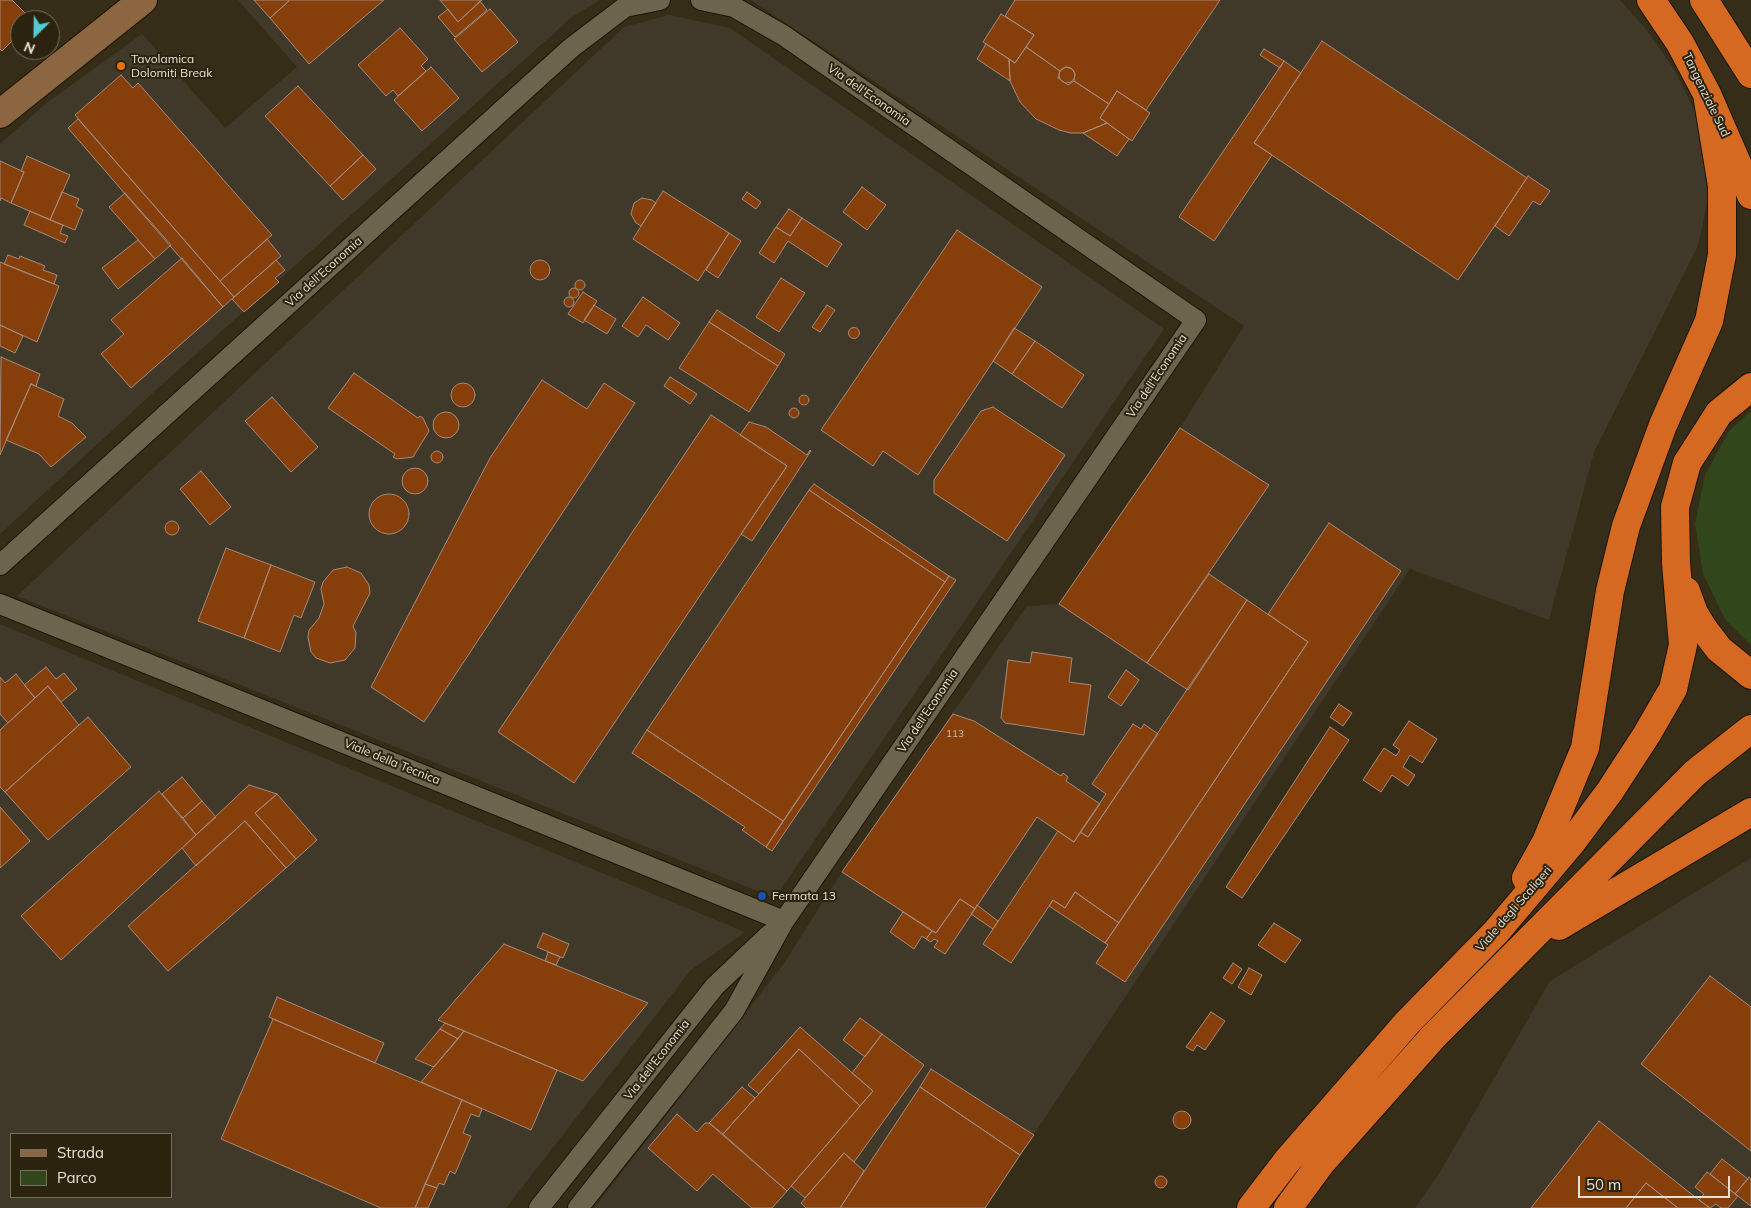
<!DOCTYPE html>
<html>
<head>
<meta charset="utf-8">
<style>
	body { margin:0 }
	#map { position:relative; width:1751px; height:1208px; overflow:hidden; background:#362d18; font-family:Mulish,sans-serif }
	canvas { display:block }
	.legend { position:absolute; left:10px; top:1133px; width:162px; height:65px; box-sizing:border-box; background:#2b230e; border:1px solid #766f5e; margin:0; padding:6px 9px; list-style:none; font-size:15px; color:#e7e2d5 }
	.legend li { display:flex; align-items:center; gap:10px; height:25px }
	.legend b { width:25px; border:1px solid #766f5e }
	.north { position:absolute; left:10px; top:10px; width:50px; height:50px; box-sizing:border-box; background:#2b230e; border:1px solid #766f5e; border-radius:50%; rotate:203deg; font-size:14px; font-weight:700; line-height:20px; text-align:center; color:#e7e2d5 }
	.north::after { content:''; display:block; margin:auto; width:18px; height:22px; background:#51ccd2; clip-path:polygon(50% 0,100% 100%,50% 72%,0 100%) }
	.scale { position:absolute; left:1578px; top:1176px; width:152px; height:22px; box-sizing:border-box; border:2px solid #e7e2d5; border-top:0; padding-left:6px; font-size:15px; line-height:18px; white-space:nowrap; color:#e7e2d5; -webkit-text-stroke:4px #2b230e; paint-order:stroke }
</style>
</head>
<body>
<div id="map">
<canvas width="1751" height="1208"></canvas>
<ul class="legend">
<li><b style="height:6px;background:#8c6640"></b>Strada</li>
<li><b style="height:14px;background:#31461b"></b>Parco</li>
</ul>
<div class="north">N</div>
<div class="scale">50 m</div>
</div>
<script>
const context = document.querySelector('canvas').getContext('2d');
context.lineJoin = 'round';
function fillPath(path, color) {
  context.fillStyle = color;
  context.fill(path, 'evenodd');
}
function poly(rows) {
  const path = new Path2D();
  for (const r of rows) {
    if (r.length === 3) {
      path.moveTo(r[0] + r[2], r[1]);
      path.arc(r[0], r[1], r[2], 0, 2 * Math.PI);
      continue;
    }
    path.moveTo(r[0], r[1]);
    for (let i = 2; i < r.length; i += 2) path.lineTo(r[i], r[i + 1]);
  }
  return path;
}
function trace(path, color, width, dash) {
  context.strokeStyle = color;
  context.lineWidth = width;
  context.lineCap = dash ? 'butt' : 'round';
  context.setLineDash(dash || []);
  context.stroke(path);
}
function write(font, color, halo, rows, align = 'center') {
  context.font = font + ' Mulish,sans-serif';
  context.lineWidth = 4;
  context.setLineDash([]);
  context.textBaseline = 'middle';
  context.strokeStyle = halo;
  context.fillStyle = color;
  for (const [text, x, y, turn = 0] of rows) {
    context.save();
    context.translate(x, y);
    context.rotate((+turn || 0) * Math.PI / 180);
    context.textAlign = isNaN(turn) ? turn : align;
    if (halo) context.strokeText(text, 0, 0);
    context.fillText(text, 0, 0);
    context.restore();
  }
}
fillPath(poly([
	[238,0,600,0,572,17,156,390,0,534,0,144,48,102,142,34,225,128,297,67],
	[751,0,1620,0,1645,28,1674,69,1699,120,1711,157,1709,195,1698,246,1594,452,1549,620,1410,569,985,1208,594,1208,782,966,842,872,1027,606,1060,604,1180,428,1244,326],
	[669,15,730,28,1164,329,775,898,17,596,624,27],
	[0,624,745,932,691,970,506,1208,0,1208],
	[11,1134,171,1134,171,1197,11,1197],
	[1751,858,1751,1208,1415,1208,1440,1172,1550,981]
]), '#403828');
fillPath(poly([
	[1751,411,1751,645,1725,619,1703,574,1695,524,1705,475,1729,431]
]), '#31461b');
const building = poly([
	[0,0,12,0,32,20,20,20,20,33,2,51,0,49,0,0],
	[254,0,290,0,270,18,254,0],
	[290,0,384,0,309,64,270,18,290,0],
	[440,0,482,0,458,22,440,0],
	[1015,0,1220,0,1146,110,1117,91,1109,104,1074,81,1075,74,1072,69,1066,67,1060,71,1026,47,1034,35,1005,16,1015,0],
	[480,1,487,10,455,37,438,17,448,9,458,22,480,1],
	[490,9,518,42,482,72,454,39,490,9],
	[1001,14,1034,35,1015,63,983,42,1001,14],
	[400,28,428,59,421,66,426,71,398,96,393,90,386,96,358,65,400,28],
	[1322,41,1527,178,1458,280,1254,143,1322,41],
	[986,44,1009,59,1010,81,977,59,986,44],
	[1026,47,1060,71,1058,78,1068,85,1074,81,1109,104,1100,118,1107,123,1083,133,1071,133,1059,130,1036,119,1020,102,1010,81,1009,59,1015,63,1026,47],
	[1264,49,1284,61,1280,68,1260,55,1264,49],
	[1284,61,1301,73,1254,143,1272,155,1214,241,1179,217,1284,61],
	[1067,75,8],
	[431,67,459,98,422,131,394,100,431,67],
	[121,75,133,88,138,83,272,235,220,281,75,115,121,75],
	[298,86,363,155,330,186,265,116,298,86],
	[1117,91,1150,113,1132,141,1100,118,1117,91],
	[78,119,234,297,223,307,68,128,78,119],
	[1107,123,1129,139,1117,156,1083,133,1107,123],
	[363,155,376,169,343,200,330,186,363,155],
	[27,156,70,175,50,220,11,203,24,172,21,171,27,156],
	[0,161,24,172,11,203,1,198,0,201,0,161],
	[1528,176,1550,191,1540,205,1533,201,1509,236,1495,226,1528,176],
	[862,187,886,205,867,230,843,212,862,187],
	[663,191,729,233,698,281,633,239,663,191],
	[62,192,79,199,76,206,83,210,75,230,50,220,62,192],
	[747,192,761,202,756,209,742,199,747,192],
	[125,193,171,245,155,259,109,207,125,193],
	[642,198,652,200,656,203,641,226,636,223,631,214,634,203,642,198],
	[789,209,802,218,790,236,776,227,789,209],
	[30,211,63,225,60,233,68,236,65,243,24,225,30,211],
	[802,218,842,244,827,267,788,241,774,263,759,253,776,227,790,236,802,218],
	[957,230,1042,287,918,475,883,451,873,466,821,430,957,230],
	[729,233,741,241,718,278,706,270,729,233],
	[267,239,281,256,234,297,220,281,267,239],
	[138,240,155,259,118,289,102,268,138,240],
	[8,255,19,259,20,256,45,266,43,270,57,275,54,284,4,264,8,255],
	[182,258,223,307,131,388,101,354,124,334,111,320,182,258],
	[276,260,285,270,275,278,279,282,244,312,232,299,276,260],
	[540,270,10],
	[0,262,59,286,37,342,0,325,0,262],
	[781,278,805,293,779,332,756,317,781,278],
	[580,285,5],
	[574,293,5],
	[583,292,597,301,583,323,568,314,583,292],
	[569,302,5],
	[643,297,680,323,668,340,646,325,638,337,622,326,643,297],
	[594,305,616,319,607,334,584,320,594,305],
	[827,305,835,310,820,332,812,327,827,305],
	[717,310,785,354,778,366,709,322,717,310],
	[709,322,778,366,749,412,679,368,709,322],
	[0,325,23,336,15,353,0,346,0,325],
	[854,333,5.5],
	[1014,328,1035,341,1012,374,993,361,1014,328],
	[1035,341,1084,375,1062,408,1012,374,1035,341],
	[1,357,40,374,36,386,31,384,0,455,1,357],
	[354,373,418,418,420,416,423,418,429,431,413,457,397,459,393,457,395,454,328,408,354,373],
	[670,377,697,394,690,404,664,386,670,377],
	[542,380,587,409,604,383,635,403,424,722,371,687,490,458,542,380],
	[463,395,12],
	[31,384,64,399,58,416,72,423,86,437,51,467,39,454,6,440,31,384],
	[804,400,5],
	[272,397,318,447,291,472,245,421,272,397],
	[993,407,1065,455,1007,541,934,493,934,480,981,411,993,407],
	[794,413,5],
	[446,425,13],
	[711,415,787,466,574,783,498,732,711,415],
	[749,422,766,427,807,455,810,450,811,451,752,541,741,534,787,466,740,435,749,422],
	[1180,428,1269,485,1147,663,1059,604,1180,428],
	[437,457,6],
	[415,481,13],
	[201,471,231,507,210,525,180,489,201,471],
	[814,484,949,576,945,582,809,490,814,484],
	[809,490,945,582,783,821,647,730,809,490],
	[389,514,20],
	[172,528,7],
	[1329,523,1401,571,1125,982,1096,963,1108,945,1105,943,1308,642,1268,614,1329,523],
	[226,548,271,565,244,638,198,621,226,548],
	[271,565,315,582,301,618,294,615,280,652,244,638,271,565],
	[347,567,361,573,369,585,370,593,353,626,356,633,355,648,345,660,330,663,316,658,311,652,308,637,309,630,319,618,324,604,321,589,323,582,333,570,347,567],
	[1209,574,1247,600,1188,690,1147,663,1209,574],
	[949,576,956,580,772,851,766,847,949,576],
	[1247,600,1308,642,1119,923,1075,892,1065,908,1053,900,1011,963,983,944,1058,831,1074,842,1080,832,1088,837,1247,600],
	[1032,652,1072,658,1069,682,1091,685,1084,735,1005,723,1001,718,1008,660,1030,663,1032,652],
	[46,667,56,679,64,673,77,689,61,702,48,686,35,698,24,685,46,667],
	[1126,670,1139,680,1121,706,1108,697,1126,670],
	[16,674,35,698,8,723,0,714,0,677,5,683,16,674],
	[48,686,79,725,5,792,0,787,0,730,48,686],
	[1339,704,1352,713,1343,726,1330,717,1339,704],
	[953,714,974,721,1061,776,1063,773,1068,777,1066,781,1100,804,1074,842,1037,817,975,909,960,899,936,933,842,872,953,714],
	[88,717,131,767,48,840,5,792,88,717],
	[1409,721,1437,739,1422,763,1410,755,1403,767,1415,775,1408,786,1392,775,1381,792,1363,780,1384,748,1396,756,1400,750,1393,745,1409,721],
	[1133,724,1141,729,1144,724,1158,734,1088,837,1080,832,1106,794,1092,784,1133,724],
	[1330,727,1349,740,1242,898,1226,887,1330,727],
	[647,730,783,821,766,847,742,830,745,827,632,753,647,730],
	[182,777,202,801,183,818,162,794,182,777],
	[249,785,277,794,255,813,296,859,286,868,245,821,196,866,182,848,249,785],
	[159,791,196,835,61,960,21,916,159,791],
	[277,794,317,840,296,859,255,813,277,794],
	[202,801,216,817,196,835,183,818,202,801],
	[0,807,30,841,0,868,0,807],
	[245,821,286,868,168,971,128,926,245,821],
	[1075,892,1119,923,1105,943,1049,906,1053,900,1065,908,1075,892],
	[960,899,975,909,945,954,934,947,938,941,934,939,931,942,926,939,932,931,936,933,960,899],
	[977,905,998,921,993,929,971,914,977,905],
	[903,912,932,931,926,939,922,936,914,949,890,932,903,912],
	[1274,923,1301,940,1285,963,1258,945,1274,923],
	[543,933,569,944,563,958,537,947,543,933],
	[504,944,648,1003,583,1081,438,1020,504,944],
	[548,952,560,957,556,965,545,961,548,952],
	[1233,963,1242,969,1232,984,1223,978,1233,963],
	[1249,968,1262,975,1251,995,1238,987,1249,968],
	[1710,976,1751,1007,1751,1151,1641,1064,1710,976],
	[277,997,384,1043,375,1063,269,1017,277,997],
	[1211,1012,1225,1021,1205,1050,1197,1045,1193,1051,1186,1047,1211,1012],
	[860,1018,882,1034,865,1057,843,1040,860,1018],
	[273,1019,462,1100,415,1208,381,1208,221,1139,273,1019],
	[445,1023,464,1031,458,1039,440,1029,445,1023],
	[800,1027,873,1091,860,1106,799,1049,759,1094,748,1085,800,1027],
	[440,1029,458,1039,434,1067,415,1059,440,1029],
	[464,1031,557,1070,531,1130,421,1082,464,1031],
	[882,1034,924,1065,854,1162,844,1153,805,1198,791,1186,873,1091,852,1073,882,1034],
	[799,1049,860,1106,787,1191,723,1134,799,1049],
	[931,1069,1034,1135,1020,1155,920,1087,931,1069],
	[742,1087,755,1098,723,1134,709,1123,742,1087],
	[920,1087,1020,1155,985,1208,840,1208,920,1087],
	[462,1100,482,1109,479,1117,471,1114,463,1133,471,1136,455,1174,450,1171,444,1185,439,1183,437,1188,425,1184,462,1100],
	[1182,1120,9],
	[677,1114,697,1132,705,1123,709,1123,787,1191,772,1208,752,1208,713,1174,697,1191,648,1148,677,1114],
	[1599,1121,1699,1200,1710,1208,1678,1208,1646,1183,1626,1208,1531,1208,1599,1121],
	[844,1153,864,1171,840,1208,806,1208,801,1203,844,1153],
	[1722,1159,1748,1179,1735,1194,1710,1174,1722,1159],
	[1707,1172,1738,1196,1728,1208,1721,1208,1716,1204,1710,1208,1699,1200,1704,1194,1695,1187,1707,1172],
	[1161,1182,6],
	[1749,1177,1751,1179,1751,1206,1735,1194,1749,1177],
	[1646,1183,1678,1208,1626,1208,1646,1183],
	[425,1184,437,1188,428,1208,415,1208,425,1184]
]);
fillPath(building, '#863f0a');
trace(building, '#a38a7c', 1);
const street = poly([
	[0,565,571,48,625,7,660,0],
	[0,604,784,921],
	[539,1208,715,986,770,934],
	[578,1208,734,1011,784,921,1196,320,783,35,734,7,701,0]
]);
const secondary = poly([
	[0,114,143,0]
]);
const highway = poly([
	[1651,0,1680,43,1707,94,1751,195],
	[1704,0,1751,74],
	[1686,591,1694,613,1703,628,1719,649,1751,675],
	[1526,878,1546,842,1585,748,1610,591,1626,526,1663,425,1709,321,1722,255,1722,186,1707,94],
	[1559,926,1751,812],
	[1251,1208,1287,1161,1407,1023,1496,932,1572,842,1610,791,1647,734,1673,689,1683,645,1676,563,1675,507,1687,463,1719,413,1751,387],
	[1288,1208,1321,1163,1433,1037,1695,773,1751,729]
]);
trace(street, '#1d1502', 22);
trace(secondary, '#1d1502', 30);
trace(highway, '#1d1502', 30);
trace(street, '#6d644d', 20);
trace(secondary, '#8c6640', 28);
trace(highway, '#d56922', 28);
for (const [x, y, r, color] of [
	[121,66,5,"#e8710a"],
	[762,896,5,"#1a4fb4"]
]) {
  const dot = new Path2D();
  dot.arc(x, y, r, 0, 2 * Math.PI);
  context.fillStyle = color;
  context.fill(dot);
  trace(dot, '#2b230e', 2);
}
write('10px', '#cfb9a2', null, [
	["113",955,734]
]);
write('12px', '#e7e2d5', '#2b230e', [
	["Tavolamica",131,59],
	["Dolomiti Break",131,73],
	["Fermata 13",772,896]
], 'left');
write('12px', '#e7e2d5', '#2b230e', [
	["Via dell'Economia",869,95,35],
	["Tangenziale Sud",1706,95,64],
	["Via dell'Economia",324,272,-42],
	["Via dell'Economia",1157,376,-56],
	["Via dell'Economia",928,711,-56],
	["Viale della Tecnica",392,762,22],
	["Viale degli Scaligeri",1514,909,-49],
	["Via dell'Economia",657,1060,-52]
]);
</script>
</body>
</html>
